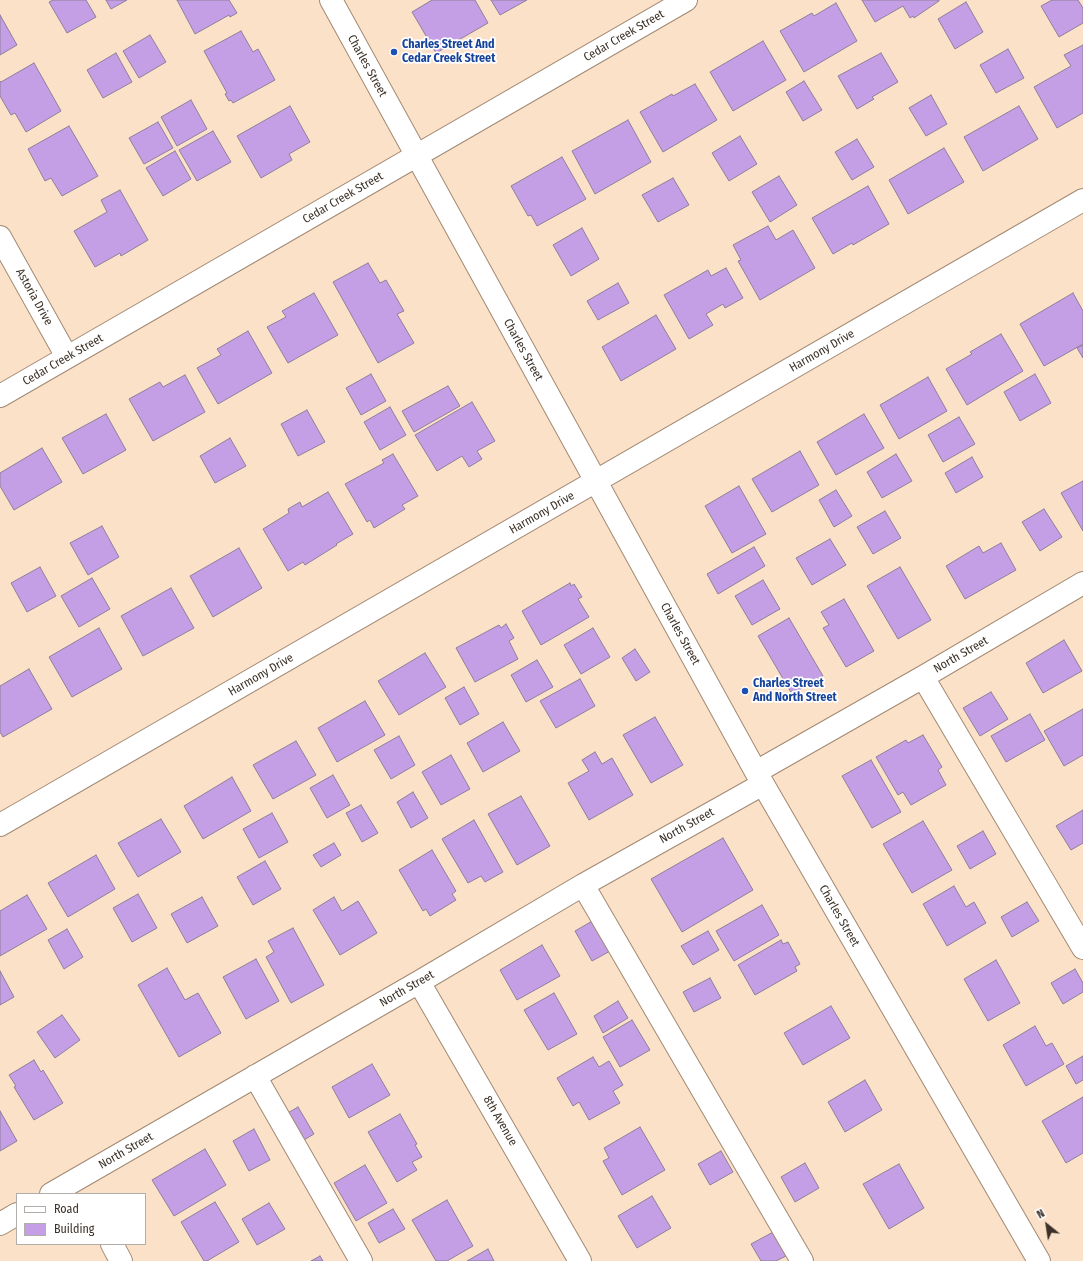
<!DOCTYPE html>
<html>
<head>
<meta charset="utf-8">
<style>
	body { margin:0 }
	#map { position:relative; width:1083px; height:1261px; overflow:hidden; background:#fce1c9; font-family:"Fira Sans Condensed",sans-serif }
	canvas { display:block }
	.legend { position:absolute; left:16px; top:1193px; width:130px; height:52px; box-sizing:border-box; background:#fff; border:1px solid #b1ada9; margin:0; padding:5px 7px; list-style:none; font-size:12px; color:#3b3128 }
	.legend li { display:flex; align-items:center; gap:8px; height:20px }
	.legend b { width:20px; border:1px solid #b1ada9 }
	.north { position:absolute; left:1027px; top:1205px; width:40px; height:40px; -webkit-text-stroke:3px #fff; paint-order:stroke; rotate:330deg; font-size:11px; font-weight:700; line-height:16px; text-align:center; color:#3b3128 }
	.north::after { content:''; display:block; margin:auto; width:14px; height:18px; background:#3b3128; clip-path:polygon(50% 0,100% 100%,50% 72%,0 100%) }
</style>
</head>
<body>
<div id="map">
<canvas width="1083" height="1261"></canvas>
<ul class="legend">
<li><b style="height:5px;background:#fff"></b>Road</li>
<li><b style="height:11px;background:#c59fe5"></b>Building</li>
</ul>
<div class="north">N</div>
</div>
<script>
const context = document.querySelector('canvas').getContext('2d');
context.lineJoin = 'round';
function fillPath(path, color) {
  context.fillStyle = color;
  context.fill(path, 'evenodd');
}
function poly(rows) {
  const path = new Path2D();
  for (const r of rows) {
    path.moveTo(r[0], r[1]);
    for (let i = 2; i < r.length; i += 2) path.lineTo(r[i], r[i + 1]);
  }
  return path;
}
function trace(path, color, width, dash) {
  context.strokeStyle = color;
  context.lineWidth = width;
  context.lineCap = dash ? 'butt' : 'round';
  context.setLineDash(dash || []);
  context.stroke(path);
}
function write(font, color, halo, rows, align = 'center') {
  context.font = font + ' "Fira Sans Condensed",sans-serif';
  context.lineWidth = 3.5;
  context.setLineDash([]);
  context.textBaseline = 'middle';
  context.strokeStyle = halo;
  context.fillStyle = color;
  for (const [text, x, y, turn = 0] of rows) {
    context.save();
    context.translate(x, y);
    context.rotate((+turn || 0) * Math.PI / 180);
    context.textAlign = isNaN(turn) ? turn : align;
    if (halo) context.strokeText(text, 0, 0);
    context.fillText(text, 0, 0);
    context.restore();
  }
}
const building = poly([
	[53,0,86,0,96,17,67,33,49,2,53,0],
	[106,0,127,0,111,9,106,0],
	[177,0,229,0,237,13,230,17,229,15,195,34,177,0],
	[432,0,475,0,488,23,436,53,412,12,432,0],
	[491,0,527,0,500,15,491,0],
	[862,0,939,0,939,1,914,18,913,16,910,18,903,6,875,22,862,0],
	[1052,0,1078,0,1083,8,1083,23,1059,37,1041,6,1052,0],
	[966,2,983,32,955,49,938,19,966,2],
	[836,3,857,41,804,72,780,31,812,13,814,16,836,3],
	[0,15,17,45,0,55,0,15],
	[241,31,253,52,258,49,275,80,233,103,231,100,229,101,225,94,227,93,204,51,241,31],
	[150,35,166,62,139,78,123,51,150,35],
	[763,41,786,80,733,111,710,72,763,41],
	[1083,45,1083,113,1057,128,1034,87,1071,66,1064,55,1083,45],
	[1008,49,1024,78,996,93,980,65,1008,49],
	[116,53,132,82,103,98,87,70,116,53],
	[881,53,898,82,872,97,874,99,857,109,838,76,881,53],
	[34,63,61,111,26,132,15,113,11,115,0,96,0,81,1,82,34,63],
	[804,81,822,110,803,121,786,92,804,81],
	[695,84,717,120,663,152,640,112,672,94,673,96,695,84],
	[931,95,947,124,926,136,909,108,931,95],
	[191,100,207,129,177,146,161,117,191,100],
	[290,106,310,142,289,154,292,160,261,178,237,136,290,106],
	[1019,106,1038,139,983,171,964,137,1019,106],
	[628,120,651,162,595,194,572,151,628,120],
	[158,122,173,148,144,164,129,138,158,122],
	[69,126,98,176,62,196,51,178,45,181,28,149,69,126],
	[213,131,231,162,197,181,179,150,213,131],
	[740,136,757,164,729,181,712,153,740,136],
	[857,139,874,167,852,180,835,152,857,139],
	[944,148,964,182,908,214,889,180,944,148],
	[175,151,191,179,163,196,146,168,175,151],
	[562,157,586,199,537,226,531,215,528,216,511,186,562,157],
	[779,176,797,205,770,222,752,192,779,176],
	[673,178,689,205,658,222,642,195,673,178],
	[868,186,889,224,853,245,852,243,833,254,812,218,868,186],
	[120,190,148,240,121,256,120,253,95,267,74,231,107,212,101,200,120,190],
	[768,226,776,240,793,230,815,268,760,300,738,261,741,260,733,245,768,226],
	[582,228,599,259,571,276,553,245,582,228],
	[368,263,380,283,386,280,404,311,397,314,414,343,378,363,333,282,368,263],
	[726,268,743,298,725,308,723,304,706,314,713,325,689,339,664,295,708,270,711,276,726,268],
	[618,283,629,303,598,320,587,301,618,283],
	[314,293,338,335,288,363,267,327,286,317,282,311,314,293],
	[1073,293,1083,311,1083,344,1044,366,1020,324,1073,293],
	[656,315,676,349,621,381,602,347,656,315],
	[248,331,272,373,218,404,197,368,221,355,217,349,248,331],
	[1001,334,1023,371,967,405,946,369,972,354,970,352,1001,334],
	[1083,345,1083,358,1077,348,1083,345],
	[371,374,386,401,361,415,346,388,371,374],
	[1035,374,1051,403,1020,421,1004,392,1035,374],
	[185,375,205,412,153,441,129,399,160,382,163,387,185,375],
	[928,377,947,411,899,439,880,405,928,377],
	[448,386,460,406,414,432,402,411,448,386],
	[472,402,495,441,477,451,482,459,469,467,462,456,437,471,415,435,472,402],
	[390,407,406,435,380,450,364,422,390,407],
	[307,410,325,442,298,456,281,424,307,410],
	[106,414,126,450,83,474,62,438,106,414],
	[864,414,884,448,836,475,817,442,864,414],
	[959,417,975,444,943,462,928,435,959,417],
	[230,438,246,466,215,483,200,456,230,438],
	[42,448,62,482,14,510,0,486,0,473,42,448],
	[800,451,819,485,772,512,752,479,800,451],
	[393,454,418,496,402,505,405,509,374,528,370,520,367,522,345,484,384,463,382,460,393,454],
	[896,454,912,481,882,498,867,472,896,454],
	[972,457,983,477,956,493,945,473,972,457],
	[1083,481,1083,531,1061,493,1083,481],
	[739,486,766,534,732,553,705,506,739,486],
	[836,490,852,516,834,527,819,500,836,490],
	[328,492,353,534,336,544,337,545,305,565,303,562,288,571,263,529,289,513,288,509,300,502,302,507,328,492],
	[1044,509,1062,537,1040,551,1022,522,1044,509],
	[885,511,901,538,873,554,857,527,885,511],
	[102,526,119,557,88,575,70,543,102,526],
	[830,539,846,565,812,585,796,558,830,539],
	[1001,543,1016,570,965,599,946,566,979,546,983,553,1001,543],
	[754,547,765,566,718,594,707,574,754,547],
	[239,548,262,588,213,617,190,576,239,548],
	[40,567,56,596,27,612,11,583,40,567],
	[900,567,931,620,898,639,867,586,900,567],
	[92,578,110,609,79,627,61,596,92,578],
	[763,580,780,609,752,625,735,596,763,580],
	[570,583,571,586,574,584,582,597,578,599,589,617,541,645,522,611,570,583],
	[171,588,194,628,143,656,121,616,171,588],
	[844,599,874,651,846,667,823,628,829,625,821,612,844,599],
	[789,618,823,676,792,694,758,636,789,618],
	[506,624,514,638,509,641,518,659,475,682,456,648,499,625,501,628,506,624],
	[99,628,122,669,72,697,49,657,99,628],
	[593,628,610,657,581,674,564,645,593,628],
	[1064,640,1082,671,1043,693,1026,663,1064,640],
	[635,649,650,672,636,681,622,658,635,649],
	[425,653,446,687,399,715,378,681,425,653],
	[537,660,553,687,526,702,511,675,537,660],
	[29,669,52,709,3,737,0,732,0,686,29,669],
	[580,679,595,706,556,728,540,701,580,679],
	[464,687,479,714,460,725,445,698,464,687],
	[991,692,1008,719,980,736,963,708,991,692],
	[365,701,385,735,337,762,318,728,365,701],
	[1083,709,1083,755,1064,766,1044,731,1083,709],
	[1030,714,1045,740,1006,762,991,736,1030,714],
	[655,717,683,765,651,783,623,735,655,717],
	[503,722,520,751,483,772,467,743,503,722],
	[923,735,942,767,938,770,946,785,911,805,903,792,898,795,876,757,906,740,908,743,923,735],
	[399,736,415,765,391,779,374,750,399,736],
	[296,741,316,775,273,799,253,765,296,741],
	[595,752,602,764,612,758,633,795,589,820,568,783,589,771,582,760,595,752],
	[451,755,470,789,441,805,422,772,451,755],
	[871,760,901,812,872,828,842,776,871,760],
	[333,775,350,805,327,818,310,788,333,775],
	[232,777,251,811,203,839,184,806,232,777],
	[413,792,428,818,411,828,397,802,413,792],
	[521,796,550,846,517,865,488,814,521,796],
	[361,805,378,833,362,842,346,813,361,805],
	[1083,810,1083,843,1071,850,1056,826,1083,810],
	[272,813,288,842,259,858,243,829,272,813],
	[161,819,181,852,138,877,118,843,161,819],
	[474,820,503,872,485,882,481,876,468,883,442,839,474,820],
	[923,821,952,870,912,893,883,844,923,821],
	[983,831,996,854,970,869,957,846,983,831],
	[723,838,753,890,682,932,651,879,723,838],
	[334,843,341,855,321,867,313,855,334,843],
	[432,850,456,891,452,894,456,900,430,916,426,909,423,911,399,870,432,850],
	[96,855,115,889,68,917,48,883,96,855],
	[265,861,281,889,253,905,237,877,265,861],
	[954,886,966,907,974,902,986,923,947,946,923,904,954,886],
	[138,894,157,928,132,942,113,908,138,894],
	[27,895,47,929,0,956,0,911,27,895],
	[202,897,218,926,187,943,171,914,202,897],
	[334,897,342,911,358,901,377,933,340,955,313,910,334,897],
	[1027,902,1039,921,1012,937,1001,917,1027,902],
	[762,905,779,935,734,961,716,931,762,905],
	[594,920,612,950,592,961,575,931,594,920],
	[293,928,324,985,291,1003,266,957,274,952,268,941,293,928],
	[67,929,83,957,64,969,48,940,67,929],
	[708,931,719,950,693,965,681,946,708,931],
	[781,940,783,944,788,942,800,964,795,967,797,971,755,995,738,965,781,940],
	[542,945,560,976,517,1000,500,970,542,945],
	[256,959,279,1001,246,1019,223,977,256,959],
	[996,960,1020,1003,988,1021,964,979,996,960],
	[167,968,185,1000,198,993,221,1033,179,1057,138,985,167,968],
	[1075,969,1083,983,1083,992,1063,1004,1051,983,1075,969],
	[0,971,14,997,0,1005,0,971],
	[710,978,721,998,694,1012,683,992,710,978],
	[554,993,577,1034,548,1050,524,1010,554,993],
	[618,1001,628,1018,603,1033,594,1016,618,1001],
	[831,1006,850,1038,803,1065,784,1033,831,1006],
	[62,1015,80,1040,55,1058,37,1032,62,1015],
	[632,1020,650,1050,620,1067,603,1037,632,1020],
	[1035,1026,1046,1046,1052,1043,1064,1064,1026,1086,1003,1045,1035,1026],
	[1083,1056,1083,1080,1076,1084,1066,1066,1083,1056],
	[593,1057,599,1067,609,1061,623,1085,613,1091,620,1103,589,1120,579,1102,573,1106,557,1078,593,1057],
	[34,1060,41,1072,43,1070,63,1103,34,1120,14,1087,16,1086,9,1075,34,1060],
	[372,1064,390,1095,349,1118,332,1087,372,1064],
	[865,1080,882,1110,845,1132,828,1102,865,1080],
	[1083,1097,1083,1153,1066,1163,1042,1121,1083,1097],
	[298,1107,314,1134,297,1144,281,1117,298,1107],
	[0,1111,17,1141,0,1151,0,1111],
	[400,1114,417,1144,415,1145,422,1157,412,1162,417,1170,397,1182,368,1132,400,1114],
	[640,1127,665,1170,622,1195,603,1161,609,1158,604,1148,640,1127],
	[254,1129,270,1160,249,1171,233,1141,254,1129],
	[205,1149,226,1185,174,1216,152,1180,205,1149],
	[721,1151,733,1172,710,1185,698,1164,721,1151],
	[805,1163,819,1188,795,1202,781,1177,805,1163],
	[899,1164,924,1208,889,1229,863,1184,899,1164],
	[365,1165,387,1203,356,1221,334,1183,365,1165],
	[652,1196,671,1228,637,1248,618,1216,652,1196],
	[447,1200,473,1246,447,1261,436,1261,412,1220,447,1200],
	[215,1202,239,1242,207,1261,204,1261,181,1222,215,1202],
	[269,1203,285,1229,257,1245,242,1219,269,1203],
	[393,1209,405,1229,379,1243,368,1223,393,1209],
	[777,1230,790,1254,776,1261,761,1261,751,1244,777,1230],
	[488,1249,494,1261,467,1261,488,1249],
	[320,1256,323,1261,311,1261,320,1256]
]);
fillPath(building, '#c59fe5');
trace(building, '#8d7f9a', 1);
const minor = poly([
	[331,0,756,772,1039,1261],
	[0,237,67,357],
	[0,396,686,0],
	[923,677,1083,948],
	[756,772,923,677,1083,583],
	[0,825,1083,200],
	[583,885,802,1261],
	[419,982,580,1261],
	[255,1076,361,1261],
	[51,1194,419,982,583,885,763,784],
	[0,1224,17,1214],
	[112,1244,121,1261]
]);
trace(minor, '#a18973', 24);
trace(minor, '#fff', 22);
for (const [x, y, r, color] of [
	[394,52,4,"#1a4fb4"],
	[745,691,4,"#1a4fb4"]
]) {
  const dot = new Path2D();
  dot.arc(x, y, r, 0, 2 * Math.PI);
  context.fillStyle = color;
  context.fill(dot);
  trace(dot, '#fff', 1.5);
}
write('12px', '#3b3128', '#fff', [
	["Cedar Creek Street",624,36,-30],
	["Charles Street",367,66,61],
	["Cedar Creek Street",343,198,-30],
	["Astoria Drive",34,297,61],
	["Charles Street",523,350,61],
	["Harmony Drive",822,351,-30],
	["Cedar Creek Street",63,360,-30],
	["Harmony Drive",542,513,-30],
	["Charles Street",680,634,61],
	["North Street",961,655,-30],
	["Harmony Drive",261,675,-30],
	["North Street",687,826,-29],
	["Charles Street",839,916,60],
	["North Street",407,989,-30],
	["8th Avenue",500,1121,60],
	["North Street",126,1151,-30]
]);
write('bold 12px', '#164399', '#fff', [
	["Charles Street And",402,45],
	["Cedar Creek Street",402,59],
	["Charles Street",753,684],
	["And North Street",753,698]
], 'left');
</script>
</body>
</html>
